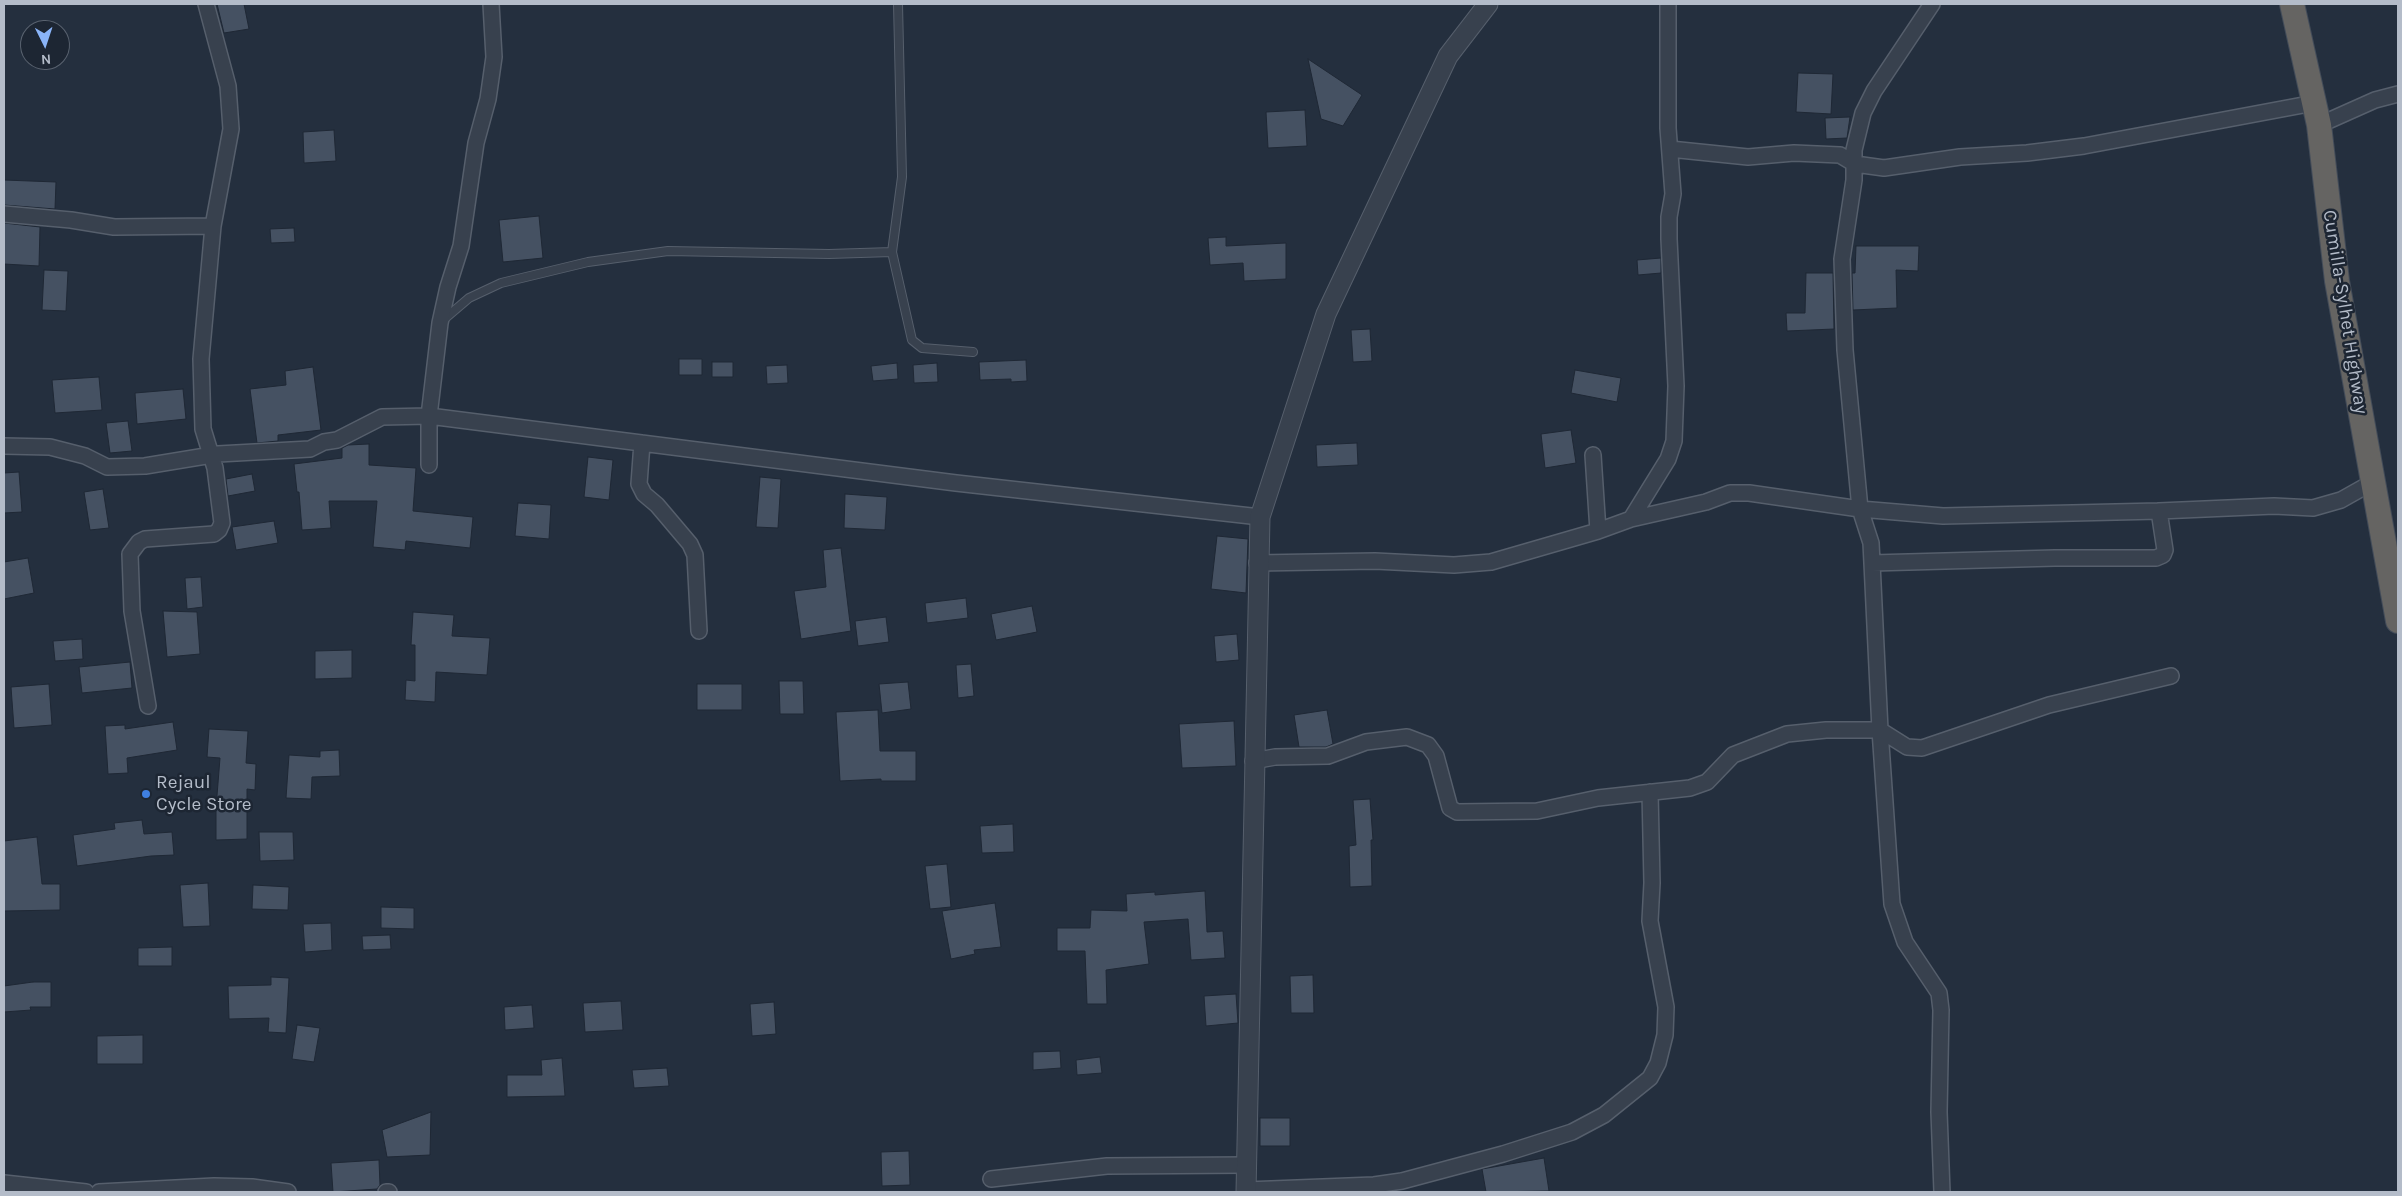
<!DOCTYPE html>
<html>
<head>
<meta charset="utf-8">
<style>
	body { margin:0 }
	#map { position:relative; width:2402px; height:1196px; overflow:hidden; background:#242f3e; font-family:Karla,sans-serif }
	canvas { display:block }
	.frame { position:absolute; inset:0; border:5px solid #b4bcc9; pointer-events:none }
	.north { position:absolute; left:20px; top:20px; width:50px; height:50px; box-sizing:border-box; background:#1d2633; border:1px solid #59626f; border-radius:50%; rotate:176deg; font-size:14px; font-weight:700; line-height:20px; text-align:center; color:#b4bcc9 }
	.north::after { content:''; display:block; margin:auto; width:18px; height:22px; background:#8ab4f8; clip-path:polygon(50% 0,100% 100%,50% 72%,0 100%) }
</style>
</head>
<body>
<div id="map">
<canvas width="2402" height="1196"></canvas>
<div class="frame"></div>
<div class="north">N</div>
</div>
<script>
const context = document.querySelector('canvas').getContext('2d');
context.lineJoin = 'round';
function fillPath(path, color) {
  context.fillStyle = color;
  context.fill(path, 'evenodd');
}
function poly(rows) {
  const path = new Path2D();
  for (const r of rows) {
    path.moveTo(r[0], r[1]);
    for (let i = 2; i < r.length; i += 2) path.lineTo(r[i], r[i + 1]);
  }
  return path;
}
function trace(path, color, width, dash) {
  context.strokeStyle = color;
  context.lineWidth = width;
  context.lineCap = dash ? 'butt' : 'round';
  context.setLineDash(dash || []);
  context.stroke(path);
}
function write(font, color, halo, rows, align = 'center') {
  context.font = font + ' Karla,sans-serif';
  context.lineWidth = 5;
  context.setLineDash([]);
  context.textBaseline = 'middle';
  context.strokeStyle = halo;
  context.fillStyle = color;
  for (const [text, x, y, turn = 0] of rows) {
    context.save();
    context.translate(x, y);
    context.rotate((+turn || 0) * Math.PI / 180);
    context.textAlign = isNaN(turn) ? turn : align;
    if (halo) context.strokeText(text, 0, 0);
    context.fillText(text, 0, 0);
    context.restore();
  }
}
const building = poly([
	[217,4,244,4,249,29,224,33,217,4],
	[1308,59,1362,95,1343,126,1321,119,1308,59],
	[1798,73,1833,74,1831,114,1796,112,1798,73],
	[1305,110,1307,146,1268,148,1266,112,1305,110],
	[1850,117,1847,138,1826,139,1825,118,1850,117],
	[334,130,336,161,304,163,303,132,334,130],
	[4,180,56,182,55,209,4,205,4,180],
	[539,216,543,258,503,262,499,220,539,216],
	[4,223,40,227,39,266,4,264,4,223],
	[294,228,295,242,271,243,270,229,294,228],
	[1226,237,1226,246,1286,243,1286,279,1244,281,1243,263,1210,265,1208,238,1226,237],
	[1856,246,1919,246,1918,271,1896,270,1897,308,1853,310,1852,273,1855,273,1856,246],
	[1661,258,1661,273,1638,275,1637,260,1661,258],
	[44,270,68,271,66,311,42,310,44,270],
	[1806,273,1833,273,1834,329,1787,331,1786,313,1805,313,1806,273],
	[1370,329,1372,361,1353,362,1351,330,1370,329],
	[679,359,702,359,702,375,679,375,679,359],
	[1026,360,1027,381,1011,382,1011,379,980,380,979,362,1026,360],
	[712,362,733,362,733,377,712,377,712,362],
	[897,363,898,379,873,381,871,366,897,363],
	[937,363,938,382,914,383,913,365,937,363],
	[787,365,788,383,767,384,766,366,787,365],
	[313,367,321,430,278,435,278,441,257,443,250,389,286,385,285,371,313,367],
	[1575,370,1621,378,1617,402,1571,393,1575,370],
	[99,377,102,410,55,413,52,380,99,377],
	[183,389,186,419,137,424,135,393,183,389],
	[128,421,132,451,110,453,106,423,128,421],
	[1571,430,1576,463,1545,468,1541,434,1571,430],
	[1357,443,1358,465,1317,467,1316,445,1357,443],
	[369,444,369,465,416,468,413,511,473,517,470,548,406,541,405,550,373,547,377,501,329,501,331,528,302,530,299,492,297,492,294,464,342,458,342,448,348,445,369,444],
	[588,457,613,460,609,500,584,497,588,457],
	[19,472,22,512,4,513,4,473,19,472],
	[252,474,255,491,228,496,226,479,252,474],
	[760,477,781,479,778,528,756,527,760,477],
	[103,489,109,528,90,530,84,492,103,489],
	[845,494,887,497,885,530,844,528,845,494],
	[518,503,551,505,549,539,515,536,518,503],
	[274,521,278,543,236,550,232,527,274,521],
	[1217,536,1248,539,1246,593,1211,589,1217,536],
	[841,548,851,631,801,639,794,591,826,587,823,550,841,548],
	[28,558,34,593,4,599,4,562,28,558],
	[201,577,203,607,187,609,185,578,201,577],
	[966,598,968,618,927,623,925,603,966,598],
	[1032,606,1037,632,996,640,991,614,1032,606],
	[163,611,197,612,200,654,167,657,163,611],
	[413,612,454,615,452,636,490,638,487,675,436,672,435,702,405,700,406,680,415,681,415,645,411,645,413,612],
	[886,617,889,642,858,646,855,621,886,617],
	[1237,634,1239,660,1216,662,1214,636,1237,634],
	[82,639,83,659,55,661,53,641,82,639],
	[352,650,352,678,315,679,315,651,352,650],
	[130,662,132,688,82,693,79,667,130,662],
	[971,664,974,696,958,698,956,665,971,664],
	[779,681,803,681,804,714,780,714,779,681],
	[908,682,911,709,882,713,879,684,908,682],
	[49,684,52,725,14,728,11,687,49,684],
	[697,684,742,684,742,710,697,710,697,684],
	[878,710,880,751,916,751,916,781,881,781,881,779,840,781,836,712,878,710],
	[1327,710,1333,744,1326,747,1299,747,1294,715,1327,710],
	[1234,721,1236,766,1182,768,1179,724,1234,721],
	[173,722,177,750,127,758,128,773,108,774,105,726,125,725,125,729,173,722],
	[209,729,248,731,246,763,256,764,255,790,247,789,247,839,216,840,216,808,220,758,207,757,209,729],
	[339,750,340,776,312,777,311,799,286,798,289,755,320,757,320,751,339,750],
	[1370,799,1373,840,1371,840,1372,886,1350,887,1349,846,1356,845,1353,800,1370,799],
	[142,820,144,834,172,832,174,855,151,856,77,866,73,835,115,829,114,823,142,820],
	[1013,824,1014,852,982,853,980,826,1013,824],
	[259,832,293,832,294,860,260,861,259,832],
	[37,837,42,884,60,884,60,910,4,911,4,841,37,837],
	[947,864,951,907,930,909,925,866,947,864],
	[208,883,210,926,183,927,180,885,208,883],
	[253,885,289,887,288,910,252,909,253,885],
	[1205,891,1207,932,1223,931,1225,958,1191,960,1188,919,1144,922,1149,964,1106,970,1107,1004,1087,1004,1085,951,1057,951,1057,928,1090,928,1091,910,1127,911,1126,894,1155,892,1155,895,1205,891],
	[995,903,1001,947,974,950,975,954,951,959,942,911,995,903],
	[381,907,414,908,414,929,381,928,381,907],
	[331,923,332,950,305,952,303,924,331,923],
	[390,935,391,949,363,950,362,936,390,935],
	[172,947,172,966,138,966,138,948,172,947],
	[1313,975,1314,1013,1291,1013,1290,976,1313,975],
	[271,977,289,978,286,1033,268,1032,269,1018,229,1019,228,986,271,985,271,977],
	[33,982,51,982,51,1007,30,1007,31,1010,4,1012,4,986,33,982],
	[1236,994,1238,1023,1206,1026,1204,996,1236,994],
	[621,1001,623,1030,585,1032,583,1003,621,1001],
	[774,1002,776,1034,752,1036,750,1004,774,1002],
	[532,1005,534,1028,505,1030,504,1007,532,1005],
	[297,1025,320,1028,314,1062,292,1059,297,1025],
	[143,1035,143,1064,97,1064,97,1036,143,1035],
	[1060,1051,1061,1068,1033,1070,1033,1052,1060,1051],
	[1100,1057,1102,1073,1077,1075,1076,1060,1100,1057],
	[562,1058,565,1096,507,1097,507,1075,542,1075,541,1060,562,1058],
	[667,1068,669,1086,634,1088,632,1070,667,1068],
	[431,1112,430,1155,387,1157,382,1130,431,1112],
	[1260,1118,1290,1118,1290,1146,1260,1146,1260,1118],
	[909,1151,910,1185,882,1186,881,1152,909,1151],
	[1544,1158,1549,1191,1486,1192,1482,1169,1544,1158],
	[379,1160,380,1185,377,1189,333,1192,331,1163,379,1160]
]);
fillPath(building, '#455162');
trace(building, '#1f2835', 1);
const service = poly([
	[892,252,912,340,922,348,973,352],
	[442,321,469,298,501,283,588,262,668,251,829,254,892,252,902,177,898,4]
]);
const minor = poly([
	[1932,4,1874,91,1863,113,1854,150,1854,180,1842,259,1845,350,1860,509,1871,543,1872,563,1880,730,1892,904,1905,942,1939,993,1941,1010,1939,1112,1942,1192],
	[2319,125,2375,100,2398,94],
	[1670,149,1748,157,1794,153,1840,155,1855,164,1884,168,1960,157,2027,153,2084,146,2314,103],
	[4,214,71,220,114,227,213,226],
	[642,443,639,484,644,494,657,505,690,544,695,555,699,631],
	[4,446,50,447,85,456,107,467,145,466,218,454,310,449,324,442,337,440,382,417,429,416,956,483,1260,517],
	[1593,455,1598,531],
	[429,465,429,416,440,323,448,287,461,246,476,143,488,99,494,57,491,4],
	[1631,519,1668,459,1674,441,1676,386,1669,239,1669,217,1673,194,1668,128,1668,4],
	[1257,563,1375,561,1454,565,1491,562,1598,531,1631,519,1706,502,1730,493,1749,493,1860,509,1943,516,2159,511],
	[1872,563,2055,558,2156,558,2163,555,2165,550,2159,511,2274,506,2313,508,2341,500,2373,482],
	[148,706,132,611,130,554,139,542,145,539,214,534,219,530,222,523,215,468,203,429,201,359,213,226,231,129,228,86,206,4],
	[1253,761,1275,757,1328,756,1366,742,1407,737,1428,745,1436,756,1450,808,1457,812,1537,811,1598,798,1690,788,1707,782,1733,755,1787,734,1826,730,1880,730,1907,747,1922,748,2049,705,2171,676],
	[991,1179,1107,1166,1245,1165],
	[4,1183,86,1192],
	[1246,1190,1374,1185,1402,1181,1503,1154,1572,1132,1604,1115,1650,1078,1658,1063,1665,1035,1666,1007,1650,921,1652,883,1650,792],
	[99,1192,214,1186,252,1187,288,1192],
	[386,1192,389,1192]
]);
const tertiary = poly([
	[1246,1192,1260,517,1326,314,1448,56,1488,4]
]);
const trunk = poly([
	[2292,4,2319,125,2337,281,2398,621]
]);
trace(service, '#565f6c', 10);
trace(minor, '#565f6c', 18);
trace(tertiary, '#565f6c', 21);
trace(trunk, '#434c59', 26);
trace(service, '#38414e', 8);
trace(minor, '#38414e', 15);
trace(tertiary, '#38414e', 19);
trace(trunk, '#656462', 24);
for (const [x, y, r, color] of [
	[146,794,5,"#3f7fe0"]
]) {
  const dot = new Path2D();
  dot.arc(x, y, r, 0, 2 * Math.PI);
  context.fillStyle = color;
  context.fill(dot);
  trace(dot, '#1d2633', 2);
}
write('19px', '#b4bcc9', '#1d2633', [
	["Cumilla-Sylhet Highway",2345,312,81]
]);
write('19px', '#b4bcc9', '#1d2633', [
	["Rejaul",156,783],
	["Cycle Store",156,805]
], 'left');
</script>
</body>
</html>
